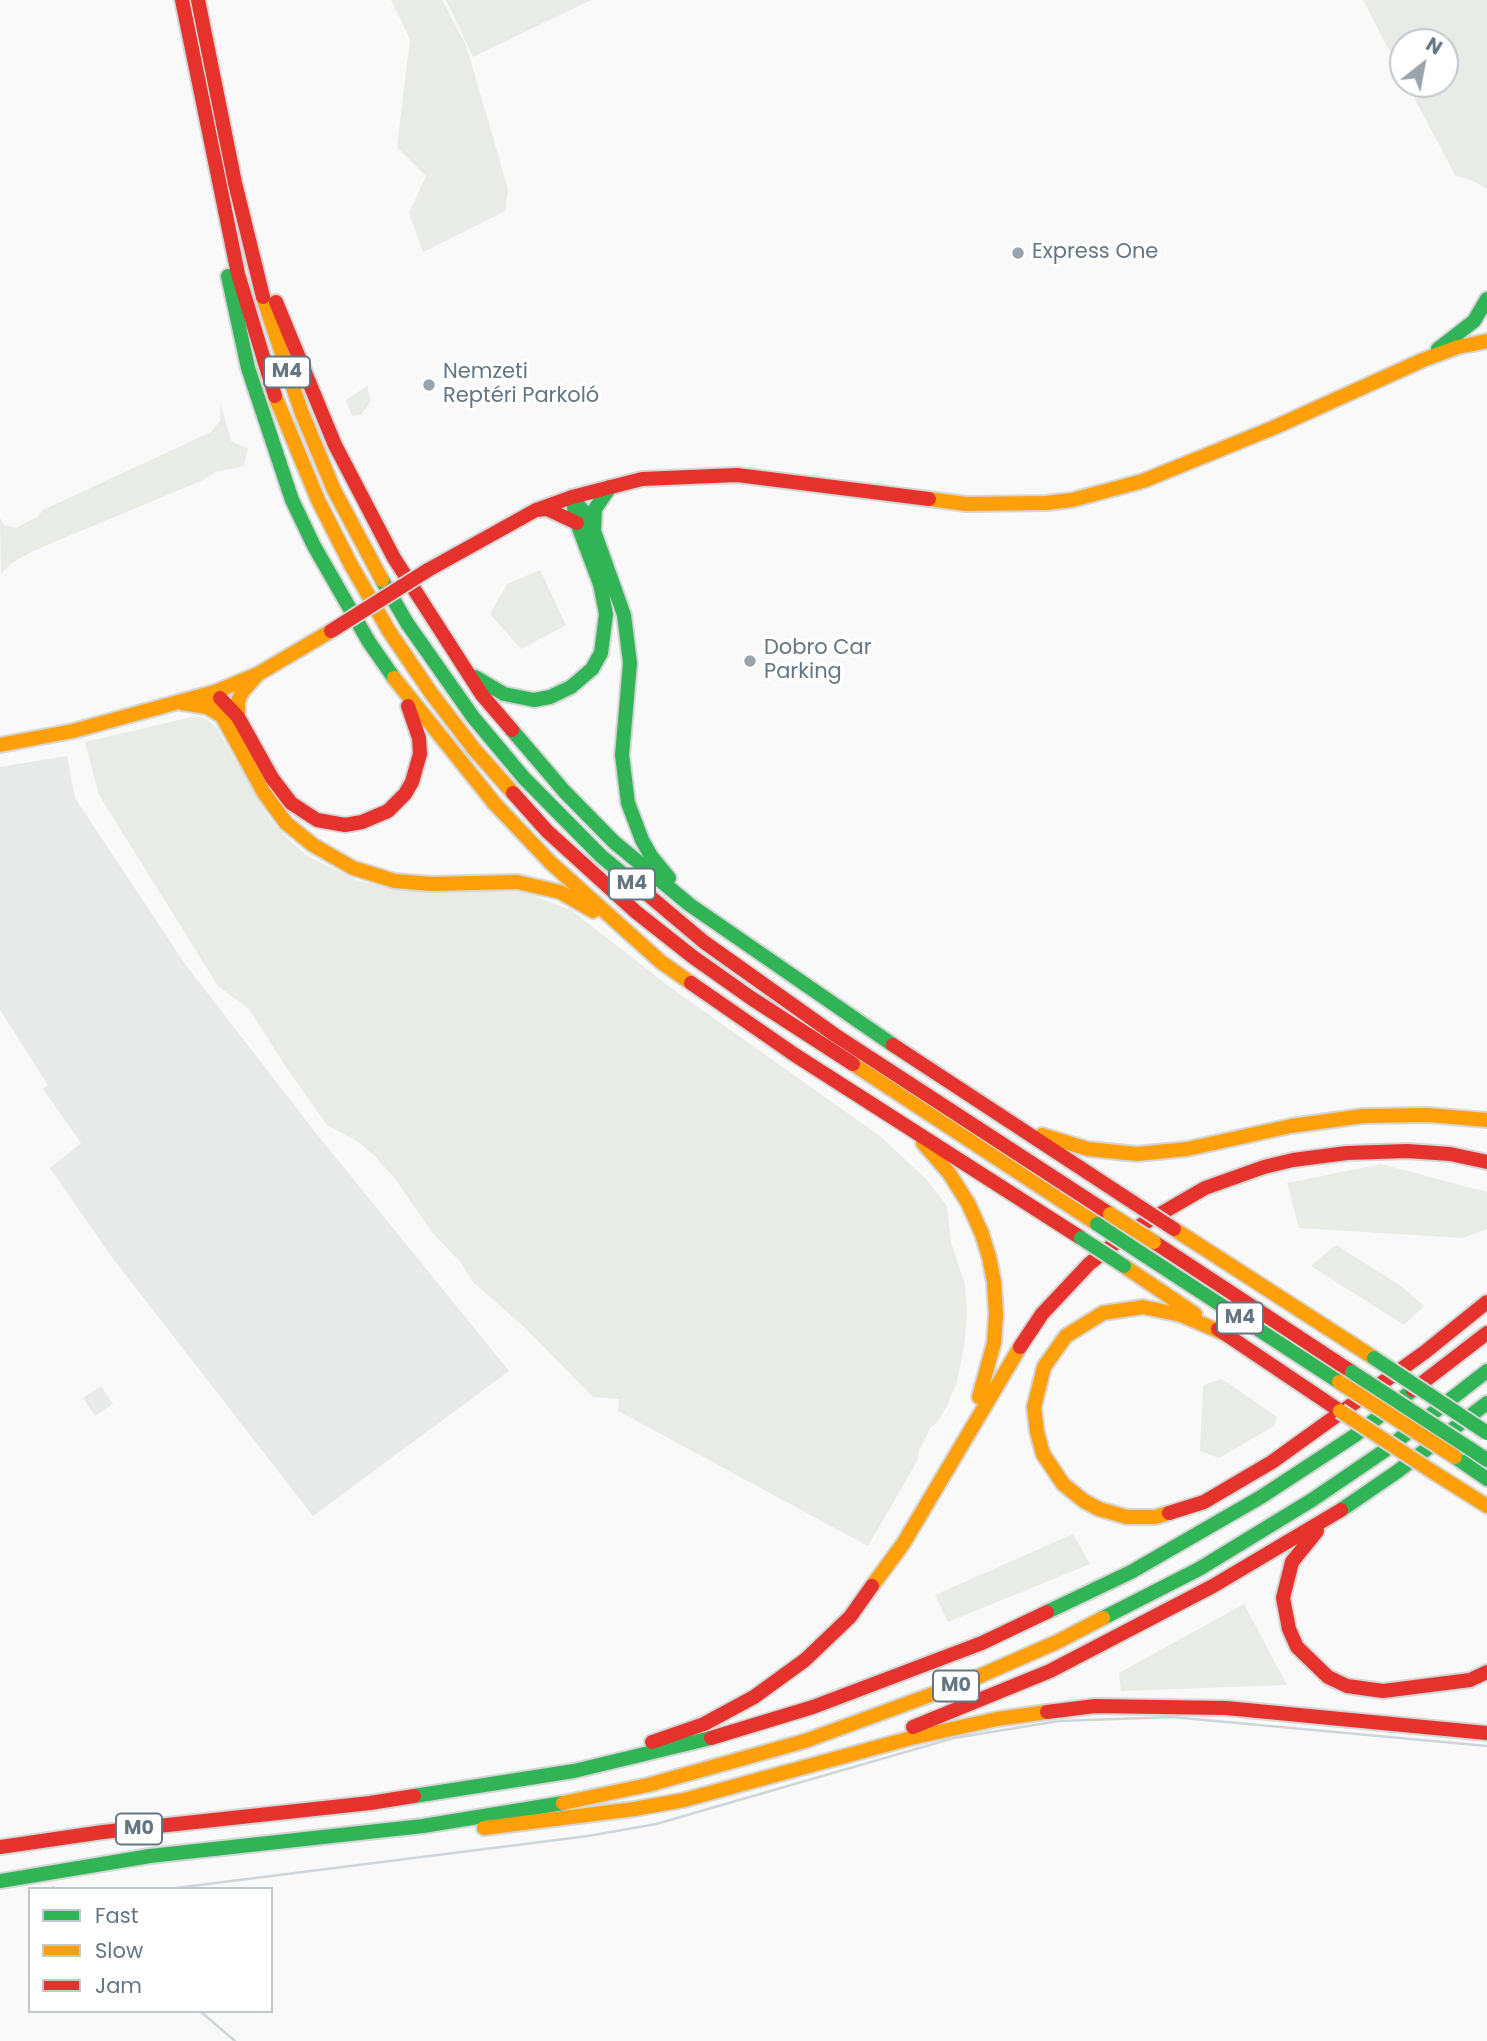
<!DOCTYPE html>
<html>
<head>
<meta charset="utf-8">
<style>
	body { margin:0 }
	#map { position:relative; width:1487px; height:2041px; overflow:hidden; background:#f9f9f9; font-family:Poppins,sans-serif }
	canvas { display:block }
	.legend { position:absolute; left:28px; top:1887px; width:245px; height:126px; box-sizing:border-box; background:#fff; border:2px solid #c1c8cd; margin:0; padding:9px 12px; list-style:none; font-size:21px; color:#657683 }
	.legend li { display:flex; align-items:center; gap:14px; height:35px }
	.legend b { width:35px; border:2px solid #c1c8cd }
	.north { position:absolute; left:1389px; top:28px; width:70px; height:70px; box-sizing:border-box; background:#fff; border:2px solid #c1c8cd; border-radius:50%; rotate:31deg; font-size:19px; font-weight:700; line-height:28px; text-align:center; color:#657683 }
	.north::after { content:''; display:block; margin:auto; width:24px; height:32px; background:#99a4ac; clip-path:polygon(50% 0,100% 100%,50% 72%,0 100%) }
</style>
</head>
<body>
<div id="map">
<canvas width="1487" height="2041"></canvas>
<ul class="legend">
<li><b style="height:9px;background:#30b455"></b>Fast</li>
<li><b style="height:9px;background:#ff9f0a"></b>Slow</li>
<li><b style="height:9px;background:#e5322d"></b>Jam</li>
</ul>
<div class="north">N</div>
</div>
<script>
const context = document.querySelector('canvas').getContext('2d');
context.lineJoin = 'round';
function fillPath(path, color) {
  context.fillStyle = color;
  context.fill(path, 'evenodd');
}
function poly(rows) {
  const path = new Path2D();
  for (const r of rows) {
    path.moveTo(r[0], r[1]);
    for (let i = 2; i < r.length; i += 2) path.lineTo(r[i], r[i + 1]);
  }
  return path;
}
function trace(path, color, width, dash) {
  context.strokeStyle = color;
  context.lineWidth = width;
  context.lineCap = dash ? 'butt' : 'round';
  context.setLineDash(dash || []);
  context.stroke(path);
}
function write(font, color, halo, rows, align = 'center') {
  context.font = font + ' Poppins,sans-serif';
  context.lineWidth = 7;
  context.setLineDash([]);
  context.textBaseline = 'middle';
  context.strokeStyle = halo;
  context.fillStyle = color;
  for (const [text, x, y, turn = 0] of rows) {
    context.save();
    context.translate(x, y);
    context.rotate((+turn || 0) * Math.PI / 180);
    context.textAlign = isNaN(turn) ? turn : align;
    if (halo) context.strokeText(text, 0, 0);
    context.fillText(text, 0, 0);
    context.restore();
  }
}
fillPath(poly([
	[67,756,75,798,185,964,315,1132,509,1371,313,1516,111,1256,50,1168,81,1143,43,1089,48,1085,0,1010,0,767],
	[101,1386,113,1404,95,1416,83,1398]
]), '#e8e9e9');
fillPath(poly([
	[391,0,442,0,466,45,508,189,505,211,423,252,409,213,426,176,397,147,410,39],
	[446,0,591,0,473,57],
	[1363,0,1487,0,1487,189,1473,181,1455,175,1407,84,1445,84,1445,42,1403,42,1403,77],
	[367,386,371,401,361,415,352,416,346,400],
	[221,404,231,441,248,449,244,466,216,472,203,480,33,551,12,563,1,574,0,518,4,525,16,528,37,517,43,510,211,432,220,421],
	[540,570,566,625,521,649,490,614,507,584],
	[196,716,207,719,217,729,268,816,286,837,306,855,356,880,389,888,501,890,527,893,571,910,671,988,880,1136,926,1179,947,1206,951,1242,965,1285,967,1313,964,1347,957,1381,948,1404,938,1421,930,1428,919,1451,917,1461,868,1546,618,1411,619,1399,593,1397,523,1326,473,1282,461,1263,432,1232,396,1180,375,1156,357,1141,327,1125,288,1070,249,1009,218,986,99,795,85,742],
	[1381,1164,1487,1192,1487,1229,1463,1238,1299,1228,1287,1183],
	[1336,1245,1401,1286,1424,1306,1404,1325,1311,1266],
	[1222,1379,1277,1417,1274,1426,1219,1458,1200,1451,1203,1385],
	[1073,1534,1090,1564,948,1622,935,1595],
	[1244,1604,1287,1685,1121,1691,1119,1673]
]), '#e8ebe6');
trace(poly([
	[53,1887,55,1889],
	[168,1889,588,1836,656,1824,954,1738,1059,1721,1172,1717,1487,1746],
	[200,2011,235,2041]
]), '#ced6d9', 2.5);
const fast = poly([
	[228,276,248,368,292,500,314,546,369,642,394,678],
	[1438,349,1474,321,1487,299],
	[572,497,584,512,594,531,624,615,630,663,622,755,628,803,642,840,651,856,669,878],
	[594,531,595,509,610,487],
	[382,580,407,623,473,717,524,778,601,856,647,894],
	[475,677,504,694,534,700,550,697,571,687,592,669,601,653,606,614,600,584,577,523,574,508],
	[512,730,564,791,614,842,690,905,893,1045],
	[1141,1253,1339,1382],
	[1469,1448,1487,1460],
	[1455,1457,1487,1479],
	[1341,1510,1398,1471,1487,1403],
	[1047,1612,1131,1572,1261,1497,1354,1436,1413,1390],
	[1103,1618,1199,1569,1312,1500,1384,1451,1487,1371],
	[414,1796,574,1771,711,1738],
	[0,1881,150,1856,423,1826,563,1803]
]);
const slow = poly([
	[263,297,301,411,334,490,382,580],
	[275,396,318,500,351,565,389,631,431,693,474,749,513,793],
	[929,499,966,504,1046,503,1072,500,1143,481,1273,428,1423,360,1458,347,1487,341],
	[394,678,495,804,551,863,661,962,691,983],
	[215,692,222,716,264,793,286,823,313,845,353,868,395,881,431,884,517,882,560,892,593,911],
	[182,703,207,707,222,716],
	[238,717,238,701,242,692,258,674],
	[0,745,73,731,215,692,258,674,331,631],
	[853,1064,1097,1224],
	[1042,1135,1088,1149,1137,1154,1187,1149,1291,1126,1363,1116,1428,1115,1487,1120],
	[923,1143,949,1173,968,1203,982,1234,989,1257,994,1282,996,1314,994,1343,979,1397],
	[1174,1229,1374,1358],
	[1124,1266,1195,1314],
	[1433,1472,1487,1506],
	[1169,1513,1155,1517,1127,1517,1099,1509,1084,1501,1063,1484,1043,1454,1037,1432,1034,1407,1044,1367,1066,1336,1103,1313,1143,1307,1181,1315,1228,1335],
	[872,1586,903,1544,1020,1347],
	[563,1803,648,1785,805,1741,966,1682,1057,1642,1103,1618],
	[484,1828,634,1809,684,1800,911,1738,997,1719,1047,1712]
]);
const jam = poly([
	[182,0,238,274,275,396],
	[198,0,235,183,263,297],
	[276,302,335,445,394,558,482,695,512,730],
	[536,510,547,509,577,523],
	[428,570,536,510,572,497,642,479,737,475,929,499],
	[220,698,238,717,272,778,291,803,317,820,345,825,362,822,388,811,405,794,412,782,420,754,419,738,408,706],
	[513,793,547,831,636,912,693,957,751,998,853,1064],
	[647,894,704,942,835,1035,1110,1214],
	[691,983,795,1055,1081,1238],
	[893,1045,1134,1203],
	[1154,1242,1352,1372],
	[1218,1329,1340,1411],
	[1020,1347,1042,1314,1089,1264,1129,1232,1205,1188,1264,1167,1293,1160,1347,1153,1407,1151,1450,1154,1487,1162],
	[1413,1390,1487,1333],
	[1169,1513,1204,1502,1272,1462,1425,1352,1487,1302],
	[1317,1531,1292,1562,1283,1598,1289,1629,1297,1647,1328,1677,1347,1686,1383,1691,1470,1680,1487,1672],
	[1047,1712,1095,1706,1226,1708,1487,1733],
	[913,1727,1050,1671,1213,1586,1341,1510],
	[711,1738,813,1707,982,1643,1047,1612],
	[652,1742,704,1724,754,1697,805,1660,850,1617,872,1586],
	[0,1847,103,1832,370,1803,414,1796]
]);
trace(fast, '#d5d6d7', 18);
trace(slow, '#d5d6d7', 18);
trace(jam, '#d5d6d7', 18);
trace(fast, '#30b455', 14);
trace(slow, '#ff9f0a', 14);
trace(jam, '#e5322d', 14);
const fastBridge = poly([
	[1097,1224,1141,1253],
	[1081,1238,1124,1266],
	[1374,1358,1487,1433],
	[1352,1372,1469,1448]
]);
const slowBridge = poly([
	[1110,1214,1154,1242],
	[1339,1382,1455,1457],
	[1340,1411,1433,1472]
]);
const jamBridge = poly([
	[331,631,428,570],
	[1134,1203,1174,1229]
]);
trace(fastBridge, '#d5d6d7', 18, []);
trace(slowBridge, '#d5d6d7', 18, []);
trace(jamBridge, '#d5d6d7', 18, []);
trace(fastBridge, '#30b455', 14);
trace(slowBridge, '#ff9f0a', 14);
trace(jamBridge, '#e5322d', 14);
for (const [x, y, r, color] of [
	[1018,253,7,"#99a4ac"],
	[429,385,7,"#99a4ac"],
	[750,661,7,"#99a4ac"]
]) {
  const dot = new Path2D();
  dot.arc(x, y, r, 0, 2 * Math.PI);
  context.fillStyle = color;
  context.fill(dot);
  trace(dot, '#fff', 2.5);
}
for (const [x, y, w] of [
	[287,372,46],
	[632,884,46],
	[1240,1318,46],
	[956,1686,46],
	[139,1829,46]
]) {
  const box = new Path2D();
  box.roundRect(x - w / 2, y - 15.5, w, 31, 5);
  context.fillStyle = '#fff';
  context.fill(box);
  trace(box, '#657683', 2);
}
write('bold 19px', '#657683', null, [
	["M4",287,372],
	["M4",632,884],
	["M4",1240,1318],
	["M0",956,1686],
	["M0",139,1829]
]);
write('21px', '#657683', '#fff', [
	["Express One",1032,253],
	["Nemzeti",443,373],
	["Reptéri Parkoló",443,397],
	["Dobro Car",764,649],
	["Parking",764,673]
], 'left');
</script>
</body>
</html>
